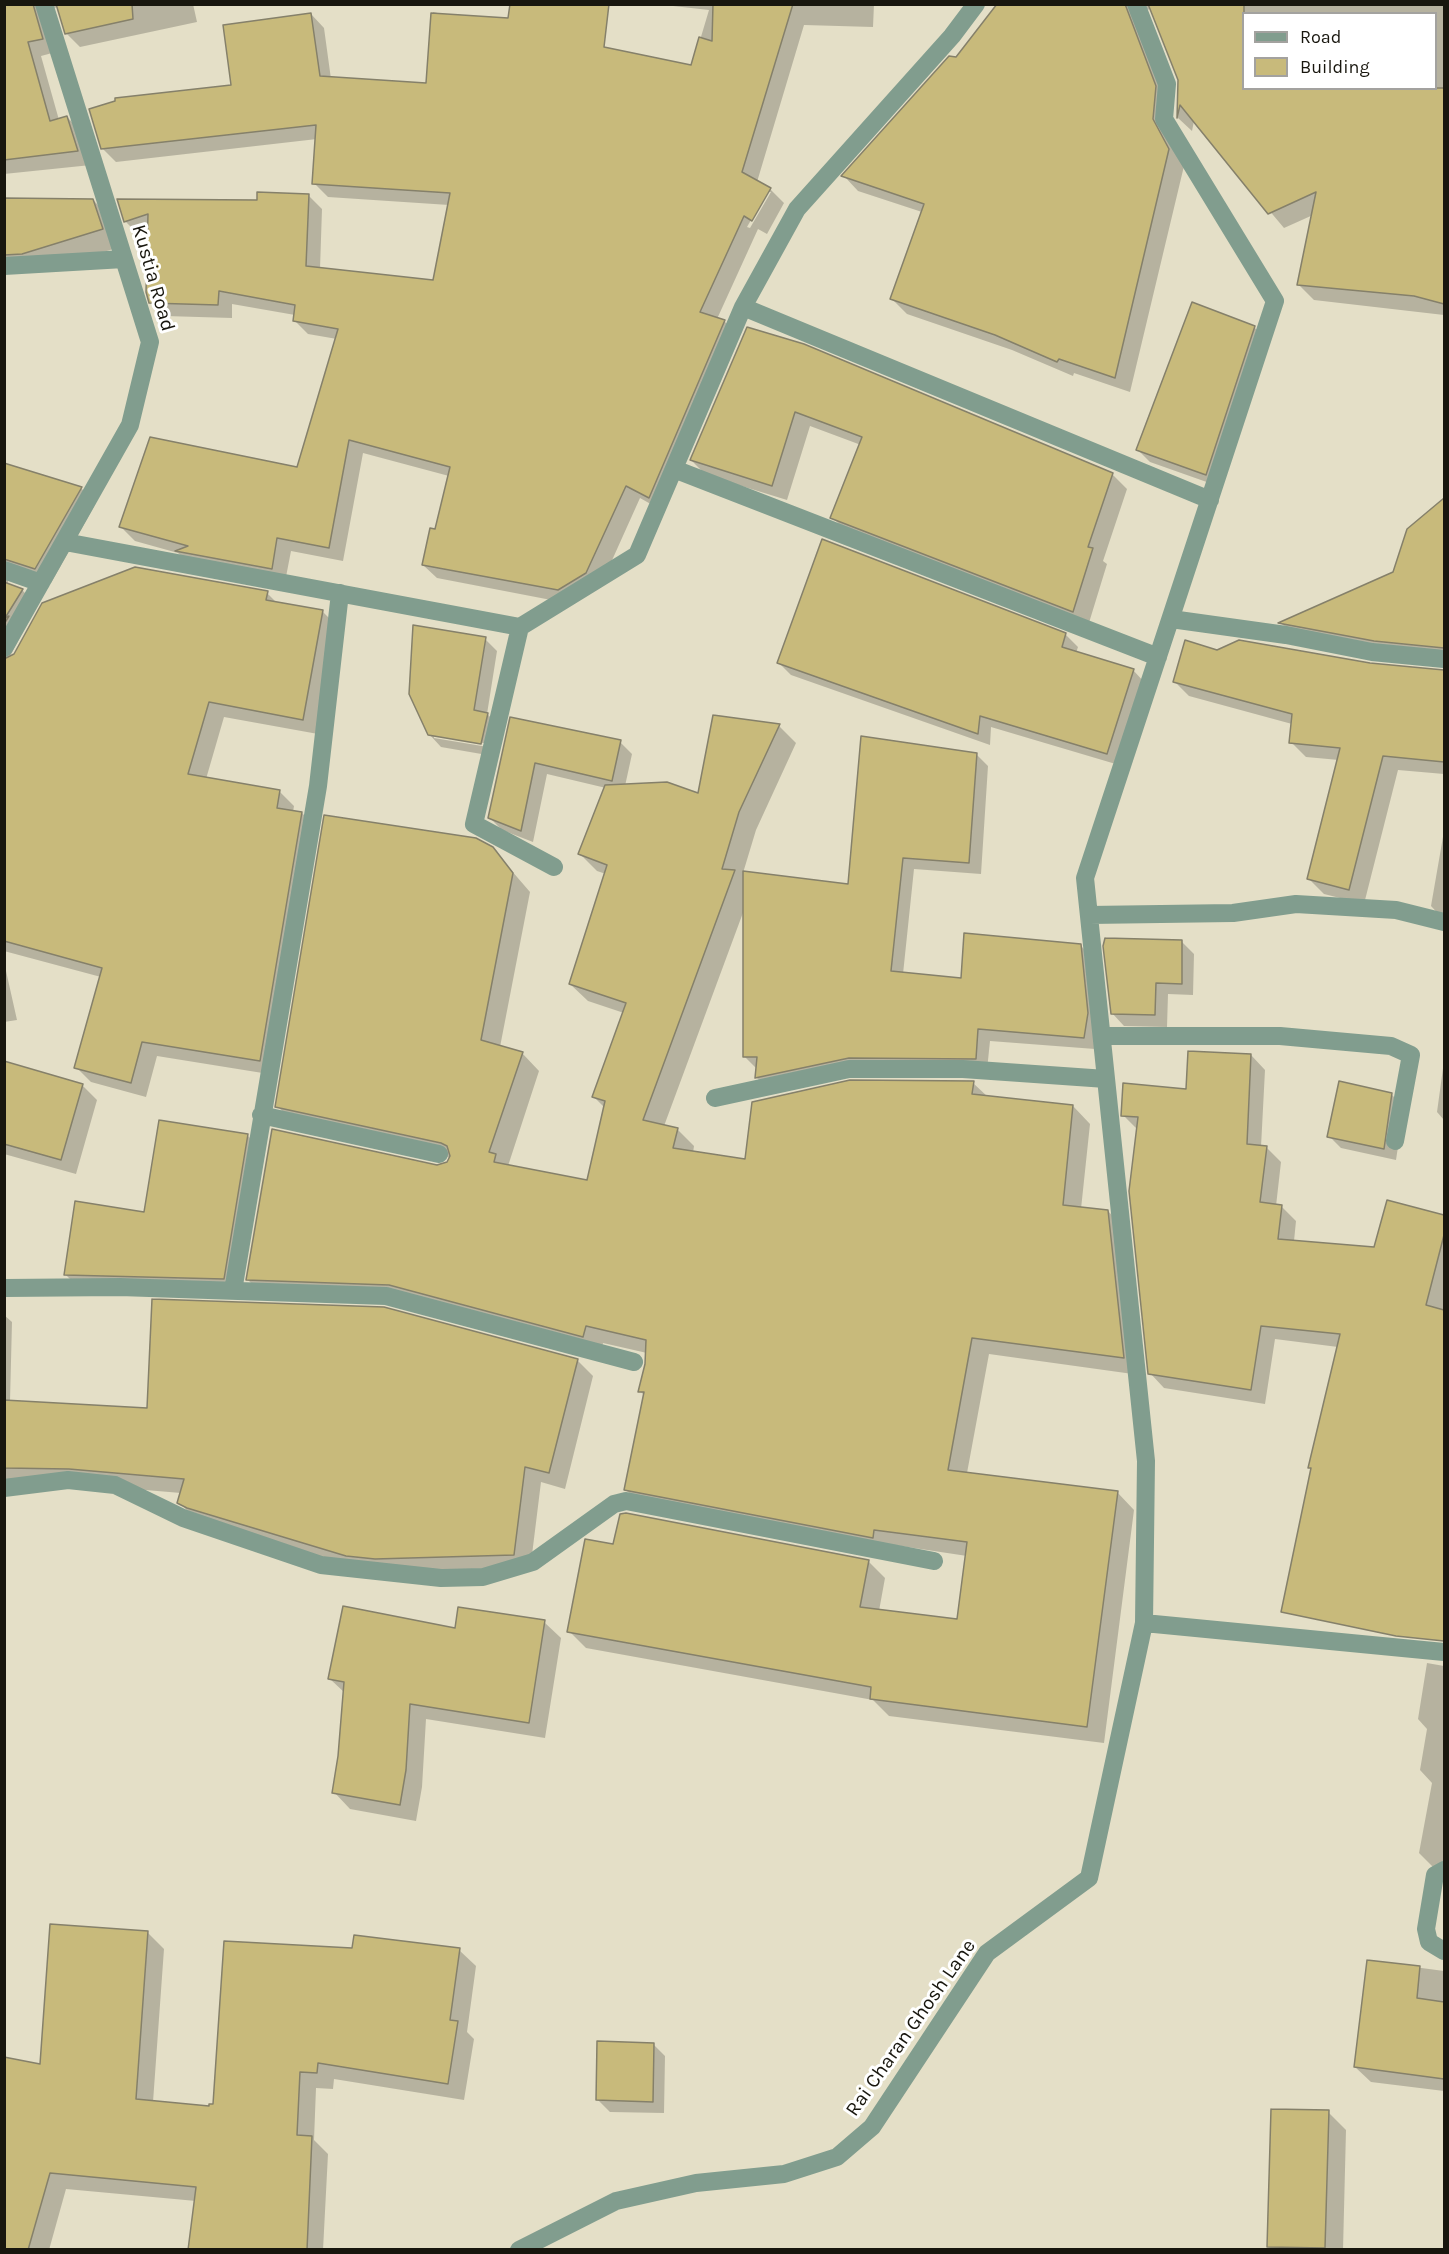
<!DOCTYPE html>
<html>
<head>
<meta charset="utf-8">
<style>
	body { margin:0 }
	#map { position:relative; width:1449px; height:2254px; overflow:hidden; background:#e4dfc7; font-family:Karla,sans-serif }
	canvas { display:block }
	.frame { position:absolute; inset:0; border:6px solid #18160e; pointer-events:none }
	.legend { position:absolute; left:1242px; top:12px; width:195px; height:78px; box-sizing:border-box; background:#fff; border:2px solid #a3a29f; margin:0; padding:8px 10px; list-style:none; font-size:18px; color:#18160e }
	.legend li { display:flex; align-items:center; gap:12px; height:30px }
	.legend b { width:30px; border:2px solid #a3a29f }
</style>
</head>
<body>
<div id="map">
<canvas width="1449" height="2254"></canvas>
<div class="frame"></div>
<ul class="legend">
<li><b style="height:8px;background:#819d8e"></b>Road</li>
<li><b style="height:16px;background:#c8ba7b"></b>Building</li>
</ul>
</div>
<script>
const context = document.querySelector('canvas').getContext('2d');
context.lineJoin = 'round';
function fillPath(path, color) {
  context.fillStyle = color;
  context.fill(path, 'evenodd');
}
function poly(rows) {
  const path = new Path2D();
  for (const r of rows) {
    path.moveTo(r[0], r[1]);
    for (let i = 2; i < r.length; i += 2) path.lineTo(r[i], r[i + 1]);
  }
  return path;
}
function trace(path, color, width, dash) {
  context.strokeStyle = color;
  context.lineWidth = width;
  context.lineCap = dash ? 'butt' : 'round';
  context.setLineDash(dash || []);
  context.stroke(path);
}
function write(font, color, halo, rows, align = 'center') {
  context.font = font + ' Karla,sans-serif';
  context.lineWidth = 6;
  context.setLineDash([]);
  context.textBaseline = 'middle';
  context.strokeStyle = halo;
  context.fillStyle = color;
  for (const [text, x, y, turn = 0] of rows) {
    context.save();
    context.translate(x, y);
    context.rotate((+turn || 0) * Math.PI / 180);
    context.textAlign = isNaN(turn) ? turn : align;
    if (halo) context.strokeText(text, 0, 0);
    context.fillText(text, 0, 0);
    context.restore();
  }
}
fillPath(poly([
	[4,4,193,4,197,22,80,47,66,33,57,7,50,10,56,52,41,56,59,120,67,117,81,131,91,165,4,174],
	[655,4,874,4,873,27,804,25,757,182,770,189,784,203,767,234,758,229,717,319,724,321,738,335,663,511,640,498,600,587,572,604,437,578,423,565,436,531,449,476,363,453,343,561,291,551,285,582,190,564,178,553,135,541,121,527,298,469,337,339,308,334,294,320,295,315,232,304,232,318,165,316,151,302,149,232,139,235,125,221,119,200,259,201,309,196,322,209,320,269,434,282,449,205,328,197,314,183,317,139,116,162,102,148,232,86,311,14,324,28,331,79,427,85,433,12,692,67,709,10],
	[767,192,771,192,750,228,747,227],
	[999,4,1444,4,1444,315,1314,300,1299,285,1313,215,1284,228,1194,121,1192,131,1178,118,1179,80,1151,9,1142,11,1170,102,1169,141,1184,166,1130,392,1074,373,1073,376,1012,350,907,314,892,299,922,212,858,191,844,176,957,59],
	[1244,14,1436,14,1436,88,1244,88],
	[4,200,93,200,111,218,120,247,40,271,21,273,4,257],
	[1254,327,1266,339,1218,486,1150,462,1138,450],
	[748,328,1112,474,1127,489,1103,561,1107,564,1088,626,847,532,832,517,861,445,810,426,787,500,706,475,691,460],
	[4,465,81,488,96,503,51,583,12,576,8,581,8,584,22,590,37,605,7,662,267,593,278,604,322,611,337,626,318,734,224,717,206,779,279,791,294,806,293,812,302,813,316,828,275,1075,157,1056,146,1097,91,1082,76,1067,101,977,4,951],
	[1434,509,1444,510,1444,660,1295,637,1281,623,1394,573],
	[823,541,1066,635,1078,647,1076,653,1133,670,1145,683,1119,765,991,727,990,745,791,675,779,663],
	[485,639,497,651,487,714,500,726,493,756,441,747,429,734],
	[434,735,489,744,488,747,434,738],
	[1217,651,1444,671,1444,774,1398,770,1364,904,1324,894,1309,879,1339,760,1306,757,1291,742,1292,724,1189,696,1174,681],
	[714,716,779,726,796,743,756,830,743,873,849,885,976,754,988,766,981,874,914,869,903,974,962,980,1080,945,1092,957,1095,1049,990,1041,987,1070,862,1069,768,1089,756,1077,757,1069,744,1056,744,910,664,1126,677,1129,694,1146,693,1153,746,1161,973,1083,988,1097,1073,1106,1090,1124,1081,1209,1108,1211,1125,1229,1140,1375,989,1354,967,1473,1117,1492,1134,1510,1104,1743,889,1716,873,1700,586,1648,569,1631,615,1546,868,1561,885,1578,879,1611,959,1621,967,1556,643,1507,626,1490,645,1396,640,1391,647,1353,603,1343,601,1353,407,1302,265,1297,248,1280,437,1167,448,1163,451,1158,294,1123,277,1106,492,848,530,892,500,1047,522,1053,539,1071,508,1166,588,1182,605,1108,593,1096,624,1013,588,1001,570,984,606,874,597,871,580,854,606,788,547,774,533,842,502,830,490,818,512,719,620,742,632,754,625,786,699,795],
	[1444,831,1444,920,1431,906],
	[1182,942,1194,954,1193,995,1168,994,1167,1027,1124,1026,1112,1013],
	[4,962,17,1020,4,1022],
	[1251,1055,1265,1070,1261,1147,1267,1148,1281,1162,1276,1206,1281,1206,1296,1221,1294,1241,1376,1249,1388,1202,1444,1217,1444,1618,1301,1607,1312,1470,1309,1467,1338,1347,1275,1339,1265,1404,1164,1388,1150,1373,1138,1130,1123,1115,1187,1090],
	[1444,1061,1444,1120,1437,1112],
	[4,1063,82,1085,97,1100,76,1174,4,1154],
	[1392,1095,1404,1107,1396,1160,1341,1148,1329,1136],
	[247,1135,259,1147,235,1291,78,1287,66,1275],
	[4,1315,12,1322,10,1401,149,1410,577,1360,593,1376,565,1489,541,1482,530,1571,364,1572,195,1519,179,1502,181,1493,86,1485,4,1482],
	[544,1622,561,1638,545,1738,426,1719,422,1787,416,1821,350,1809,334,1792,345,1693,330,1679,456,1630],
	[1427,1663,1444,1666,1444,1875,1440,1874,1419,1853,1432,1783,1420,1770,1427,1729,1418,1719],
	[147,1932,164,1949,153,2102,210,2108,215,2106,354,1950,459,1950,476,1966,467,2032,474,2039,464,2100,334,2079,333,2089,316,2088,314,2140,328,2154,323,2250,189,2250,196,2201,66,2189,49,2250,4,2250,41,2065],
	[1369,1961,1444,1971,1444,2091,1371,2082,1355,2067],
	[653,2044,665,2056,664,2113,610,2112,598,2100],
	[1328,2112,1346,2130,1343,2250,1272,2250,1268,2246]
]), '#0003');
const building = poly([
	[4,4,33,4,43,39,28,42,50,121,67,116,78,151,4,160,4,4],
	[56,4,132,4,133,19,65,34,56,4],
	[510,4,609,4,604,47,691,65,699,37,712,41,713,4,793,4,742,172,771,188,752,221,744,216,700,312,725,320,649,498,626,486,586,573,558,590,422,565,430,528,435,529,450,467,349,440,329,548,277,538,272,569,175,551,188,546,119,527,150,437,297,467,338,329,293,321,295,305,219,291,218,305,149,303,146,292,148,214,124,222,117,199,257,200,257,192,309,194,306,266,433,280,450,193,312,184,316,125,101,149,89,109,115,101,115,98,231,85,223,25,311,13,320,76,426,83,431,13,508,18,510,4],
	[997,4,1125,4,1156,86,1153,119,1169,149,1115,378,1059,359,1057,362,995,335,890,299,924,204,841,176,949,56,956,57,997,4],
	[1148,4,1244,4,1244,88,1444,88,1444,304,1414,296,1297,285,1316,192,1268,214,1180,105,1177,118,1178,80,1148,4],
	[4,198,93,199,103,229,22,254,4,255,4,198],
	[1192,302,1255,326,1206,475,1136,450,1192,302],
	[747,327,804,344,1113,473,1088,547,1093,548,1073,612,830,518,862,437,795,412,772,486,690,460,747,327],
	[4,463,82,487,35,569,4,559,4,463],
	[1444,498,1444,648,1374,641,1278,623,1393,572,1407,529,1444,498],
	[822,539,1066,633,1062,647,1134,669,1107,754,980,716,978,734,777,663,822,539],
	[135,567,268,591,266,600,323,610,303,720,209,702,188,774,280,790,277,808,302,812,260,1061,142,1042,131,1083,74,1068,102,968,4,941,4,659,14,654,42,603,135,567],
	[4,582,23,589,5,618,9,616,4,624,4,582],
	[413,625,486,637,474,710,488,713,481,744,428,735,409,694,413,625],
	[1185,640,1217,650,1239,640,1370,663,1444,670,1444,762,1383,756,1349,890,1307,879,1340,748,1289,743,1292,714,1173,682,1185,640],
	[713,715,780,724,739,812,722,869,735,870,643,1120,678,1128,673,1148,745,1159,752,1102,850,1080,974,1081,972,1094,1073,1105,1063,1205,1108,1210,1124,1358,972,1338,948,1470,1118,1491,1087,1727,870,1699,871,1687,567,1632,585,1539,613,1544,620,1514,626,1513,869,1560,860,1607,957,1619,967,1542,874,1530,873,1538,624,1490,644,1392,638,1392,645,1364,646,1340,586,1326,583,1337,389,1285,246,1280,272,1129,437,1165,447,1162,450,1156,447,1146,441,1143,275,1107,324,815,476,838,493,847,513,873,481,1040,523,1052,489,1152,496,1154,494,1162,587,1180,605,1101,592,1097,626,1003,569,984,607,865,578,854,605,785,667,782,698,793,713,715],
	[510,717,621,740,612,781,535,763,521,831,488,818,510,717],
	[861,736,977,753,969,863,903,858,891,971,961,978,964,933,1081,944,1088,1013,1084,1038,978,1029,976,1059,849,1058,755,1078,757,1057,743,1057,743,871,848,884,861,736],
	[1105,938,1182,940,1182,984,1156,983,1155,1015,1111,1014,1103,946,1105,938],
	[1188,1051,1251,1054,1247,1144,1267,1146,1260,1202,1282,1205,1278,1239,1374,1247,1387,1200,1444,1215,1444,1235,1426,1305,1444,1310,1444,1641,1396,1636,1281,1612,1311,1468,1308,1468,1340,1334,1261,1326,1251,1390,1148,1374,1129,1191,1138,1117,1121,1116,1123,1083,1186,1089,1188,1051],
	[4,1061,83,1084,61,1160,4,1144,4,1061],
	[1339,1081,1392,1093,1384,1149,1327,1137,1339,1081],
	[159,1120,248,1134,224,1279,64,1275,75,1201,144,1212,159,1120],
	[152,1299,384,1307,578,1359,549,1473,525,1467,514,1555,375,1559,346,1556,187,1508,177,1503,184,1479,69,1469,4,1468,4,1400,147,1408,152,1299],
	[343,1606,455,1628,458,1607,545,1620,529,1723,410,1704,406,1770,400,1805,332,1793,338,1756,344,1682,328,1679,343,1606],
	[50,1924,148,1931,136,2099,209,2106,209,2104,213,2104,224,1941,352,1948,354,1935,460,1948,450,2020,458,2021,448,2084,318,2063,317,2073,300,2072,297,2135,312,2136,307,2250,188,2250,196,2187,50,2173,28,2250,4,2250,4,2057,40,2064,50,1924],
	[1367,1960,1420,1966,1417,1998,1444,2002,1444,2079,1354,2067,1367,1960],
	[597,2041,654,2043,653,2102,596,2100,597,2041],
	[1271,2109,1329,2110,1325,2248,1267,2247,1271,2109]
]);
fillPath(building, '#c8ba7b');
trace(building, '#85806a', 1.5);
trace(poly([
	[4,266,124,259],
	[743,307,1210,500],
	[674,469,1158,657],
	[65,542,520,627,637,555,743,307,797,209,952,36,976,4],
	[4,570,41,583],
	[1171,619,1286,635,1372,652,1444,659],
	[520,627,474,824,554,867],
	[4,648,130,425,150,342,44,4],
	[1089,915,1233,913,1296,904,1396,910,1444,922],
	[1102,1036,1280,1036,1391,1046,1411,1055,1395,1141],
	[715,1098,849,1069,963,1069,1106,1079],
	[261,1115,439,1154],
	[4,1288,120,1287,386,1296,634,1362],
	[233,1291,318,786,340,593],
	[4,1488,68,1480,115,1485,183,1518,321,1565,441,1578,483,1577,533,1562,614,1504,626,1501,934,1561],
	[1144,1623,1444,1652],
	[1444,1870,1435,1875,1426,1929,1429,1942,1444,1951],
	[519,2250,616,2201,696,2183,784,2174,837,2157,872,2127,987,1953,1089,1878,1144,1623,1146,1461,1085,878,1275,301,1164,119,1167,84,1136,4]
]), '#819d8e', 18);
write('20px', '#18160e', '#fff', [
	["Kustia Road",153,278,74],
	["Rai Charan Ghosh Lane",911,2028,-55]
]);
</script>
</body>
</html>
